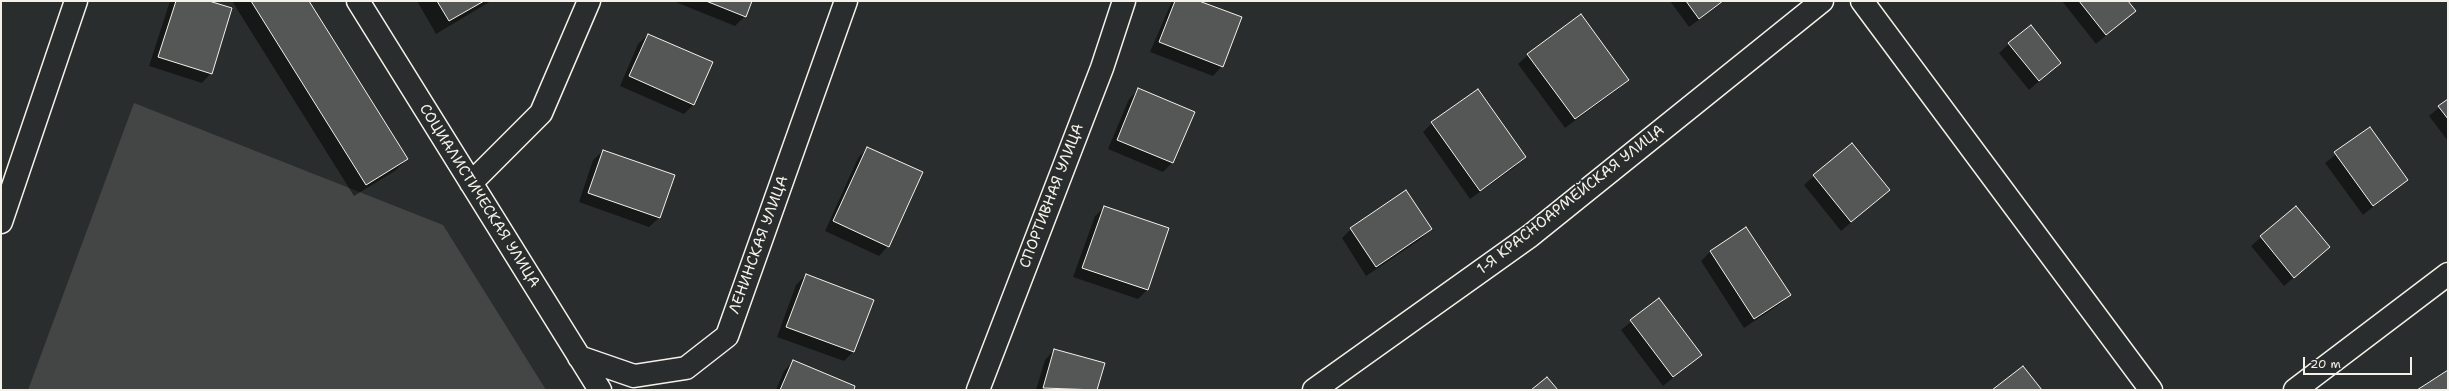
<!DOCTYPE html>
<html>
<head>
<meta charset="utf-8">
<style>
	body { margin:0 }
	#map { position:relative; width:2449px; height:391px; overflow:hidden; background:#2a2d2e; font-family:"Shantell Sans",sans-serif }
	canvas { display:block }
	.frame { position:absolute; inset:0; border:2px solid #f4f1e8; pointer-events:none }
	.scale { position:absolute; left:2303px; top:357px; width:109px; height:18px; box-sizing:border-box; border:2px solid #f4f1e8; border-top:0; padding-left:5px; font-size:12px; line-height:14px; white-space:nowrap; color:#f4f1e8; -webkit-text-stroke:3px #2a2d2e; paint-order:stroke }
</style>
</head>
<body>
<div id="map">
<canvas width="2449" height="391"></canvas>
<div class="frame"></div>
<div class="scale">20 m</div>
</div>
<script>
const context = document.querySelector('canvas').getContext('2d');
context.lineJoin = 'round';
function fillPath(path, color) {
  context.fillStyle = color;
  context.fill(path, 'evenodd');
}
function poly(rows) {
  const path = new Path2D();
  for (const r of rows) {
    path.moveTo(r[0], r[1]);
    for (let i = 2; i < r.length; i += 2) path.lineTo(r[i], r[i + 1]);
  }
  return path;
}
function trace(path, color, width, dash) {
  context.strokeStyle = color;
  context.lineWidth = width;
  context.lineCap = dash ? 'butt' : 'round';
  context.setLineDash(dash || []);
  context.stroke(path);
}
function write(font, color, halo, rows, align = 'center') {
  context.font = font + ' "Shantell Sans",sans-serif';
  context.lineWidth = 3.5;
  context.setLineDash([]);
  context.textBaseline = 'middle';
  context.strokeStyle = halo;
  context.fillStyle = color;
  for (const [text, x, y, turn = 0] of rows) {
    context.save();
    context.translate(x, y);
    context.rotate((+turn || 0) * Math.PI / 180);
    context.textAlign = isNaN(turn) ? turn : align;
    if (halo) context.strokeText(text, 0, 0);
    context.fillText(text, 0, 0);
    context.restore();
  }
}
fillPath(poly([
	[134,103,443,225,546,390,28,390]
]), '#444645');
fillPath(poly([
	[170,1,206,1,211,73,202,83,149,66],
	[232,1,308,1,407,159,395,171,354,196],
	[417,1,491,1,436,34],
	[673,1,751,1,745,16,735,26],
	[1172,1,1196,1,1222,66,1213,76,1150,52],
	[1670,1,1725,1,1689,27],
	[2062,1,2127,1,2135,11,2096,44],
	[648,35,712,63,693,105,684,114,620,86,638,44],
	[2009,44,2060,63,2029,90,1999,53],
	[1528,55,1627,80,1618,89,1565,128,1518,64],
	[1139,89,1173,162,1163,172,1108,149,1129,99],
	[2448,100,2448,141,2429,116],
	[1432,123,1525,157,1515,167,1470,199,1423,132],
	[2370,128,2407,180,2363,215,2325,163],
	[868,148,888,246,879,256,825,231,858,158],
	[603,151,674,176,659,218,649,227,579,202,593,160],
	[1814,176,1889,190,1841,231,1804,185],
	[1105,207,1168,229,1147,290,1138,299,1073,277,1095,216],
	[2296,207,2329,247,2284,286,2251,246],
	[1351,229,1430,229,1421,239,1366,276,1342,238],
	[1746,229,1789,295,1780,304,1744,328,1701,261,1710,252],
	[806,275,873,300,853,352,844,361,777,337,796,285],
	[1659,299,1701,355,1663,386,1621,330],
	[1054,350,1104,363,1096,390,1036,390,1045,360],
	[793,361,853,390,776,390,784,371]
]), '#0007');
const building = poly([
	[176,1,209,1,232,8,212,74,158,57,176,1],
	[251,1,309,1,408,159,366,185,251,1],
	[437,1,484,1,449,21,437,1],
	[706,1,752,1,746,17,706,1],
	[1175,1,1199,1,1242,17,1223,67,1159,42,1175,1],
	[1686,1,1723,1,1699,19,1686,1],
	[2079,1,2128,1,2136,11,2106,35,2079,1],
	[1581,14,1629,80,1575,119,1527,54,1581,14],
	[2031,25,2061,63,2039,81,2008,43,2031,25],
	[648,34,713,62,694,105,629,76,648,34],
	[1138,88,1195,112,1173,163,1117,140,1138,88],
	[1478,89,1526,157,1480,191,1431,122,1478,89],
	[2448,99,2448,119,2438,106,2448,99],
	[2370,127,2408,180,2373,206,2334,152,2370,127],
	[1852,143,1890,190,1851,222,1813,175,1852,143],
	[867,147,923,172,889,247,833,221,867,147],
	[603,150,675,175,660,218,588,193,603,150],
	[1406,190,1432,229,1376,267,1350,228,1406,190],
	[1104,206,1169,228,1148,290,1082,268,1104,206],
	[2296,206,2330,247,2294,278,2260,236,2296,206],
	[1746,227,1791,295,1754,319,1710,251,1746,227],
	[806,274,874,300,854,352,786,327,806,274],
	[1659,298,1702,355,1673,377,1630,320,1659,298],
	[1054,349,1105,363,1097,390,1043,388,1054,349],
	[793,360,855,386,854,390,780,390,793,360],
	[2023,366,2042,390,1992,390,2023,366],
	[2448,370,2448,390,2417,390,2448,370],
	[1547,377,1558,390,1531,390,1547,377]
]);
fillPath(building, '#555756');
trace(building, '#f4f1e8', 1);
const minor = poly([
	[358,1,600,390],
	[1862,1,2151,390],
	[471,183,541,113,589,1],
	[579,357,634,376,686,368,727,336,846,1],
	[978,390,1102,68,1124,1],
	[1314,390,1530,236,1822,1],
	[2295,390,2448,274]
]);
const secondary = poly([
	[1,222,76,1]
]);
trace(minor, '#f4f1e8', 25);
trace(secondary, '#f4f1e8', 25);
trace(minor, '#2a2d2e', 22);
trace(secondary, '#2a2d2e', 22);
write('15px', '#f4f1e8', '#2a2d2e', [
	["СОЦИАЛИСТИЧЕСКАЯ УЛИЦА",479,196,58],
	["СПОРТИВНАЯ УЛИЦА",1052,196,-69],
	["1-Я КРАСНОАРМЕЙСКАЯ УЛИЦА",1571,200,-38],
	["ЛЕНИНСКАЯ УЛИЦА",759,245,-70]
]);
</script>
</body>
</html>
